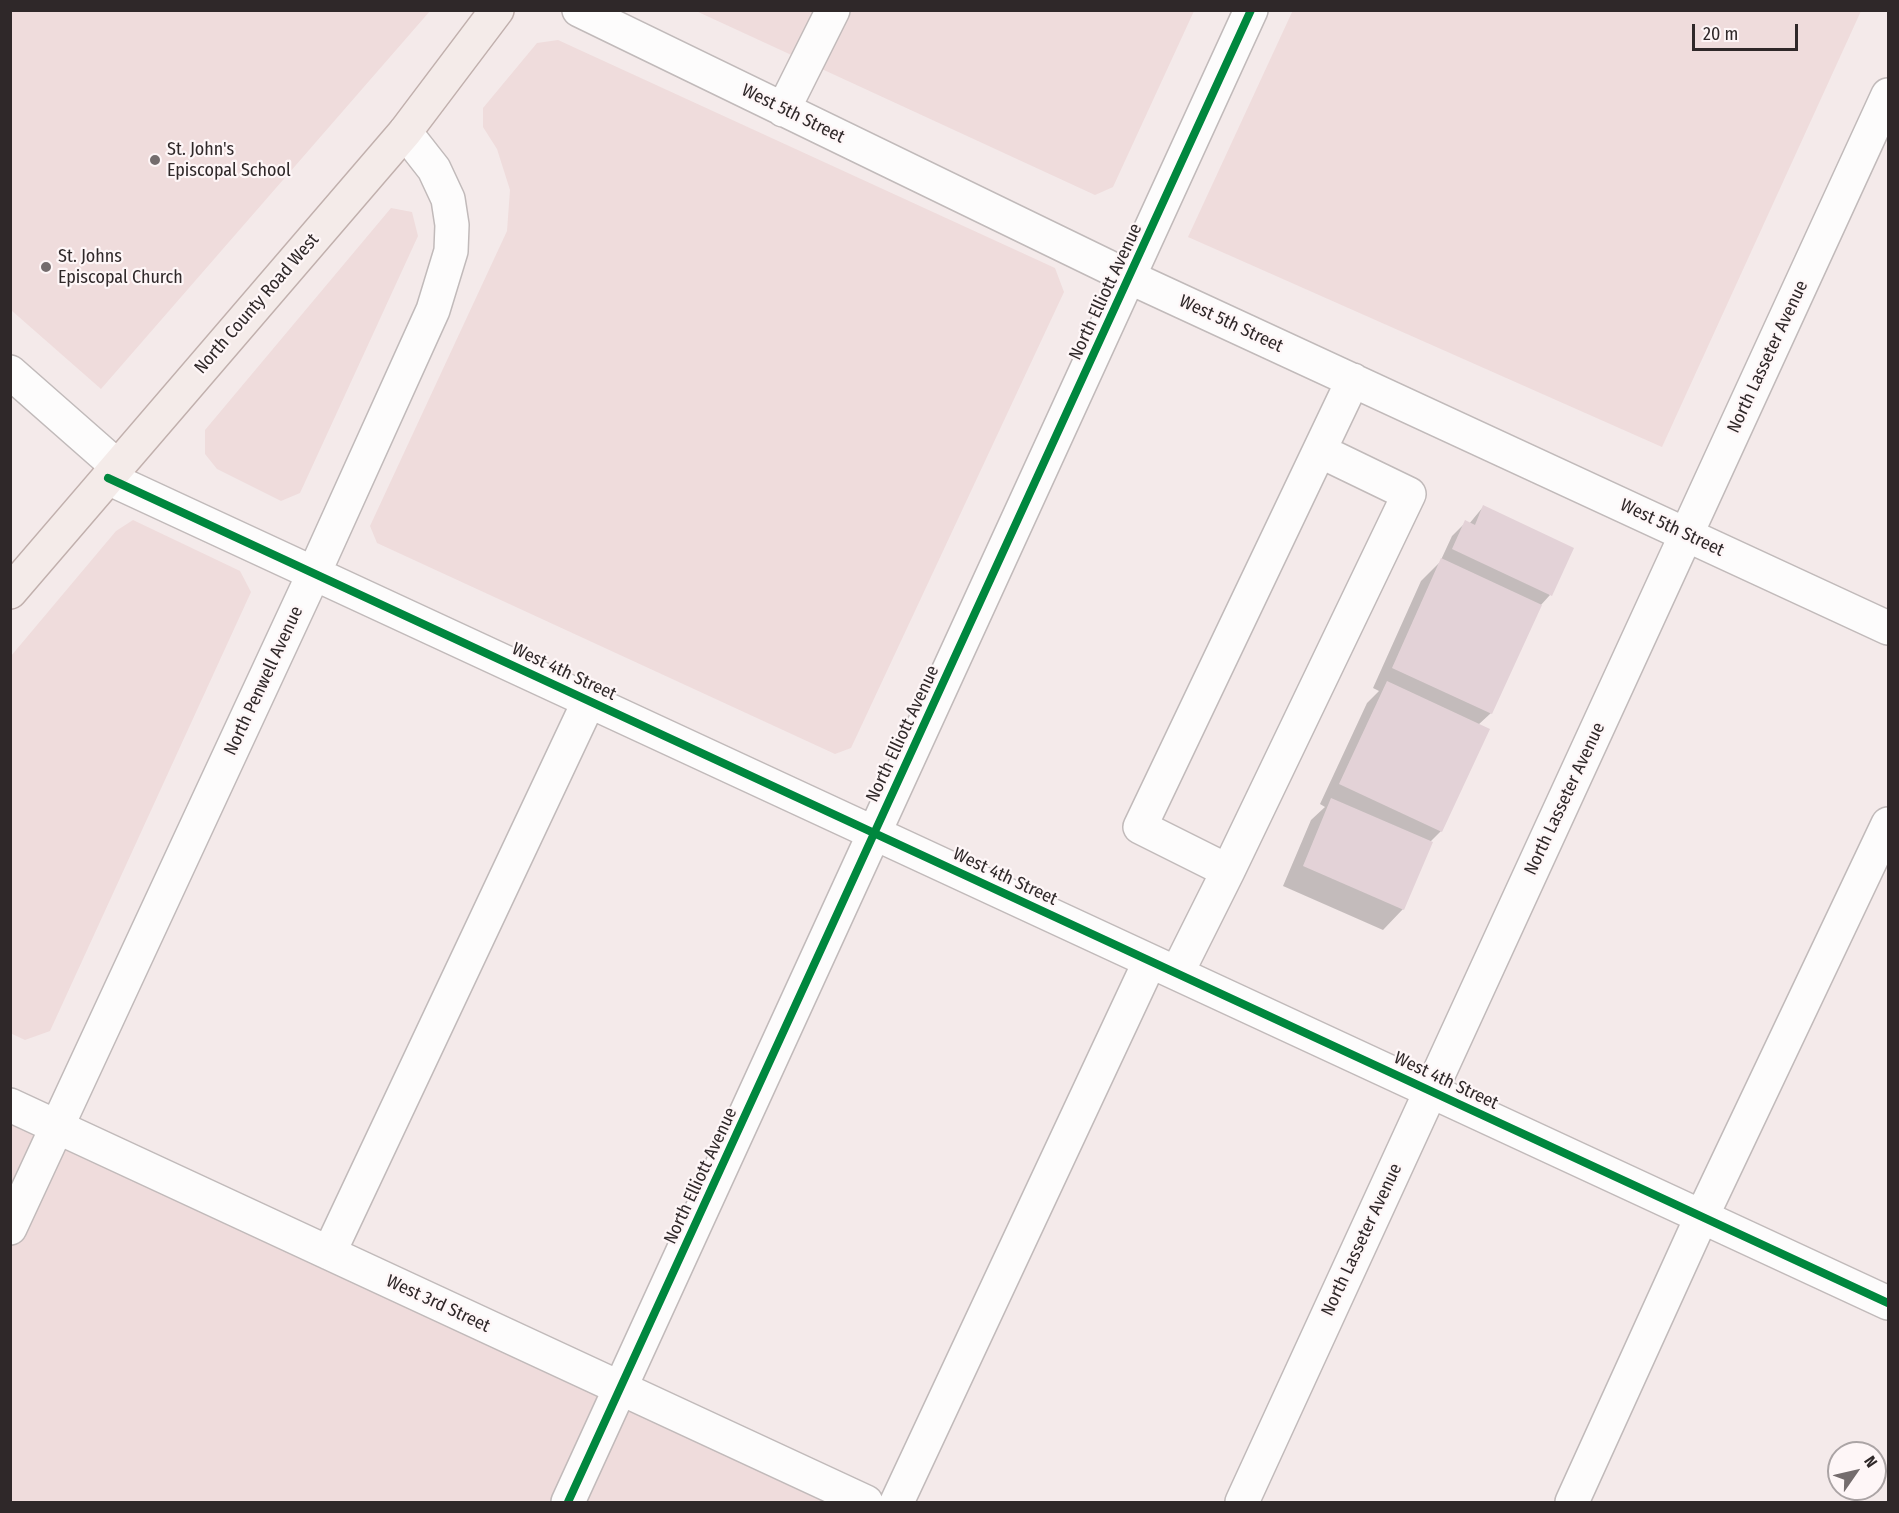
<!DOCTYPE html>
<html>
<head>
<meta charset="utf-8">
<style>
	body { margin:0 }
	#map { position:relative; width:1899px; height:1513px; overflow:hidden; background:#f4eaea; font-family:"Fira Sans Condensed",sans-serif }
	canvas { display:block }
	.frame { position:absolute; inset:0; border:12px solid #2f2829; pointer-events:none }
	.north { position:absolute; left:1827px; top:1441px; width:60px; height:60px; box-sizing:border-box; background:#fef6f7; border:2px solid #aba4a5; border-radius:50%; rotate:56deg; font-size:16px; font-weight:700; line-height:24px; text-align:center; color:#2f2829 }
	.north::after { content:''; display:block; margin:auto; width:21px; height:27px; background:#746c6d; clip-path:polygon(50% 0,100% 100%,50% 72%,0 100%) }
	.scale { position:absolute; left:1692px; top:24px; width:106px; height:27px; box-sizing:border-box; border:3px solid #2f2829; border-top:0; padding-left:8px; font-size:18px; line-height:21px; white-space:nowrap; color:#2f2829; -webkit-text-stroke:4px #fef6f7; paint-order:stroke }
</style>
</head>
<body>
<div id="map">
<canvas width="1899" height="1513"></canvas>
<div class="frame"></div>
<div class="north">N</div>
<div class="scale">20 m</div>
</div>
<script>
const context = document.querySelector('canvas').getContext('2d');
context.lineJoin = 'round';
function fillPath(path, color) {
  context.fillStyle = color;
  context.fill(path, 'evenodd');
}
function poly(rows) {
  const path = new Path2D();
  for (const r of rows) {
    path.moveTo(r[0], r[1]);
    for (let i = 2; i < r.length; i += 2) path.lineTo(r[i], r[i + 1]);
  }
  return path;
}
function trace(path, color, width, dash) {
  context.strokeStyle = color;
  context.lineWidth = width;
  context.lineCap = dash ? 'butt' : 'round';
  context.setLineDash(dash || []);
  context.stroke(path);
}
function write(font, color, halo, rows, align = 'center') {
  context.font = font + ' "Fira Sans Condensed",sans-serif';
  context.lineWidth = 4.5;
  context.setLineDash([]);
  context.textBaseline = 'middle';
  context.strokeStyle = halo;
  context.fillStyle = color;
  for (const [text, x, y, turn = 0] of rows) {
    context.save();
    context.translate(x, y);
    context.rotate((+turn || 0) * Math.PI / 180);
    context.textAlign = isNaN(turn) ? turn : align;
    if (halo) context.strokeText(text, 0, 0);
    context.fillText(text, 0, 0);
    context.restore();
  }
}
fillPath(poly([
	[11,10,430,10,430,11,101,389,11,310],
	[1293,10,1861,11,1662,447,1188,237],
	[696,11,1194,11,1113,187,1095,195],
	[558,40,1055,268,1064,292,851,748,835,754,377,543,370,526,507,231,510,190,497,149,483,127,483,108,537,43],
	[391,208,412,212,418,236,300,493,281,501,217,469,205,454,205,430],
	[133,520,240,571,251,592,50,1031,25,1040,10,1033,11,656,116,531],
	[10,1092,875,1502,11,1502]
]), '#efdcdc');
fillPath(poly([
	[1483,507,1550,595,1540,606,1491,713,1478,725,1441,831,1430,842,1403,909,1383,930,1283,886,1311,820,1325,807,1320,804,1367,703,1379,691,1373,688,1421,581,1440,562,1452,536,1466,522,1469,524]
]), '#0003');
fillPath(poly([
	[1483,505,1574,548,1552,596,1452,549,1465,520,1475,525],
	[1441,558,1542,605,1492,714,1392,668],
	[1387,681,1490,729,1442,832,1339,784],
	[1331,798,1433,842,1404,910,1303,866]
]), '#e3d2d7');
const minor = poly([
	[579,10,1129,277,1888,628],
	[783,110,833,10],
	[10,372,118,467],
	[1320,451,1409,494,1228,871,1140,827,1353,380],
	[108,478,1888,1303],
	[1177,973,1228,871],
	[10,1105,866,1502],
	[10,1228,314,573,433,310,451,251,452,225,448,199,434,169,405,132],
	[329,1253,589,701],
	[568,1502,1251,10],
	[897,1502,1150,961],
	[1242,1502,1888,95],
	[1572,1502,1702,1216,1888,824]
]);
const major = poly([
	[10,592,405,132,497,10]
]);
trace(minor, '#c1baba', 36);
trace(major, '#c1b0ad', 36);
trace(minor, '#fdfcfc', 33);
trace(major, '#f4ebe9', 33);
trace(poly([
	[108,478,1888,1303],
	[568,1502,1251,10]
]), '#00873e', 8);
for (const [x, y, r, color] of [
	[155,160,6,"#746c6d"],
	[46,267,6,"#746c6d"]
]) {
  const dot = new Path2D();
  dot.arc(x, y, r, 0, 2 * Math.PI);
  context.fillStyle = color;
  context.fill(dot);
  trace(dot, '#fef6f7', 2);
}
write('18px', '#2f2829', '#fef6f7', [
	["West 5th Street",793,114,26],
	["North Elliott Avenue",1106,292,-65],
	["North County Road West",257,304,-49],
	["West 5th Street",1231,324,25],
	["North Lasseter Avenue",1768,357,-65],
	["West 5th Street",1672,528,25],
	["West 4th Street",564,672,25],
	["North Penwell Avenue",264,681,-65],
	["North Elliott Avenue",903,734,-65],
	["North Lasseter Avenue",1565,799,-65],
	["West 4th Street",1005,877,25],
	["West 4th Street",1446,1081,25],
	["North Elliott Avenue",701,1176,-65],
	["North Lasseter Avenue",1362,1240,-65],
	["West 3rd Street",438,1304,25]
]);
write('18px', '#2f2829', '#fef6f7', [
	["St. John's",167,150],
	["Episcopal School",167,171],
	["St. Johns",58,257],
	["Episcopal Church",58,278]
], 'left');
</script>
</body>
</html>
